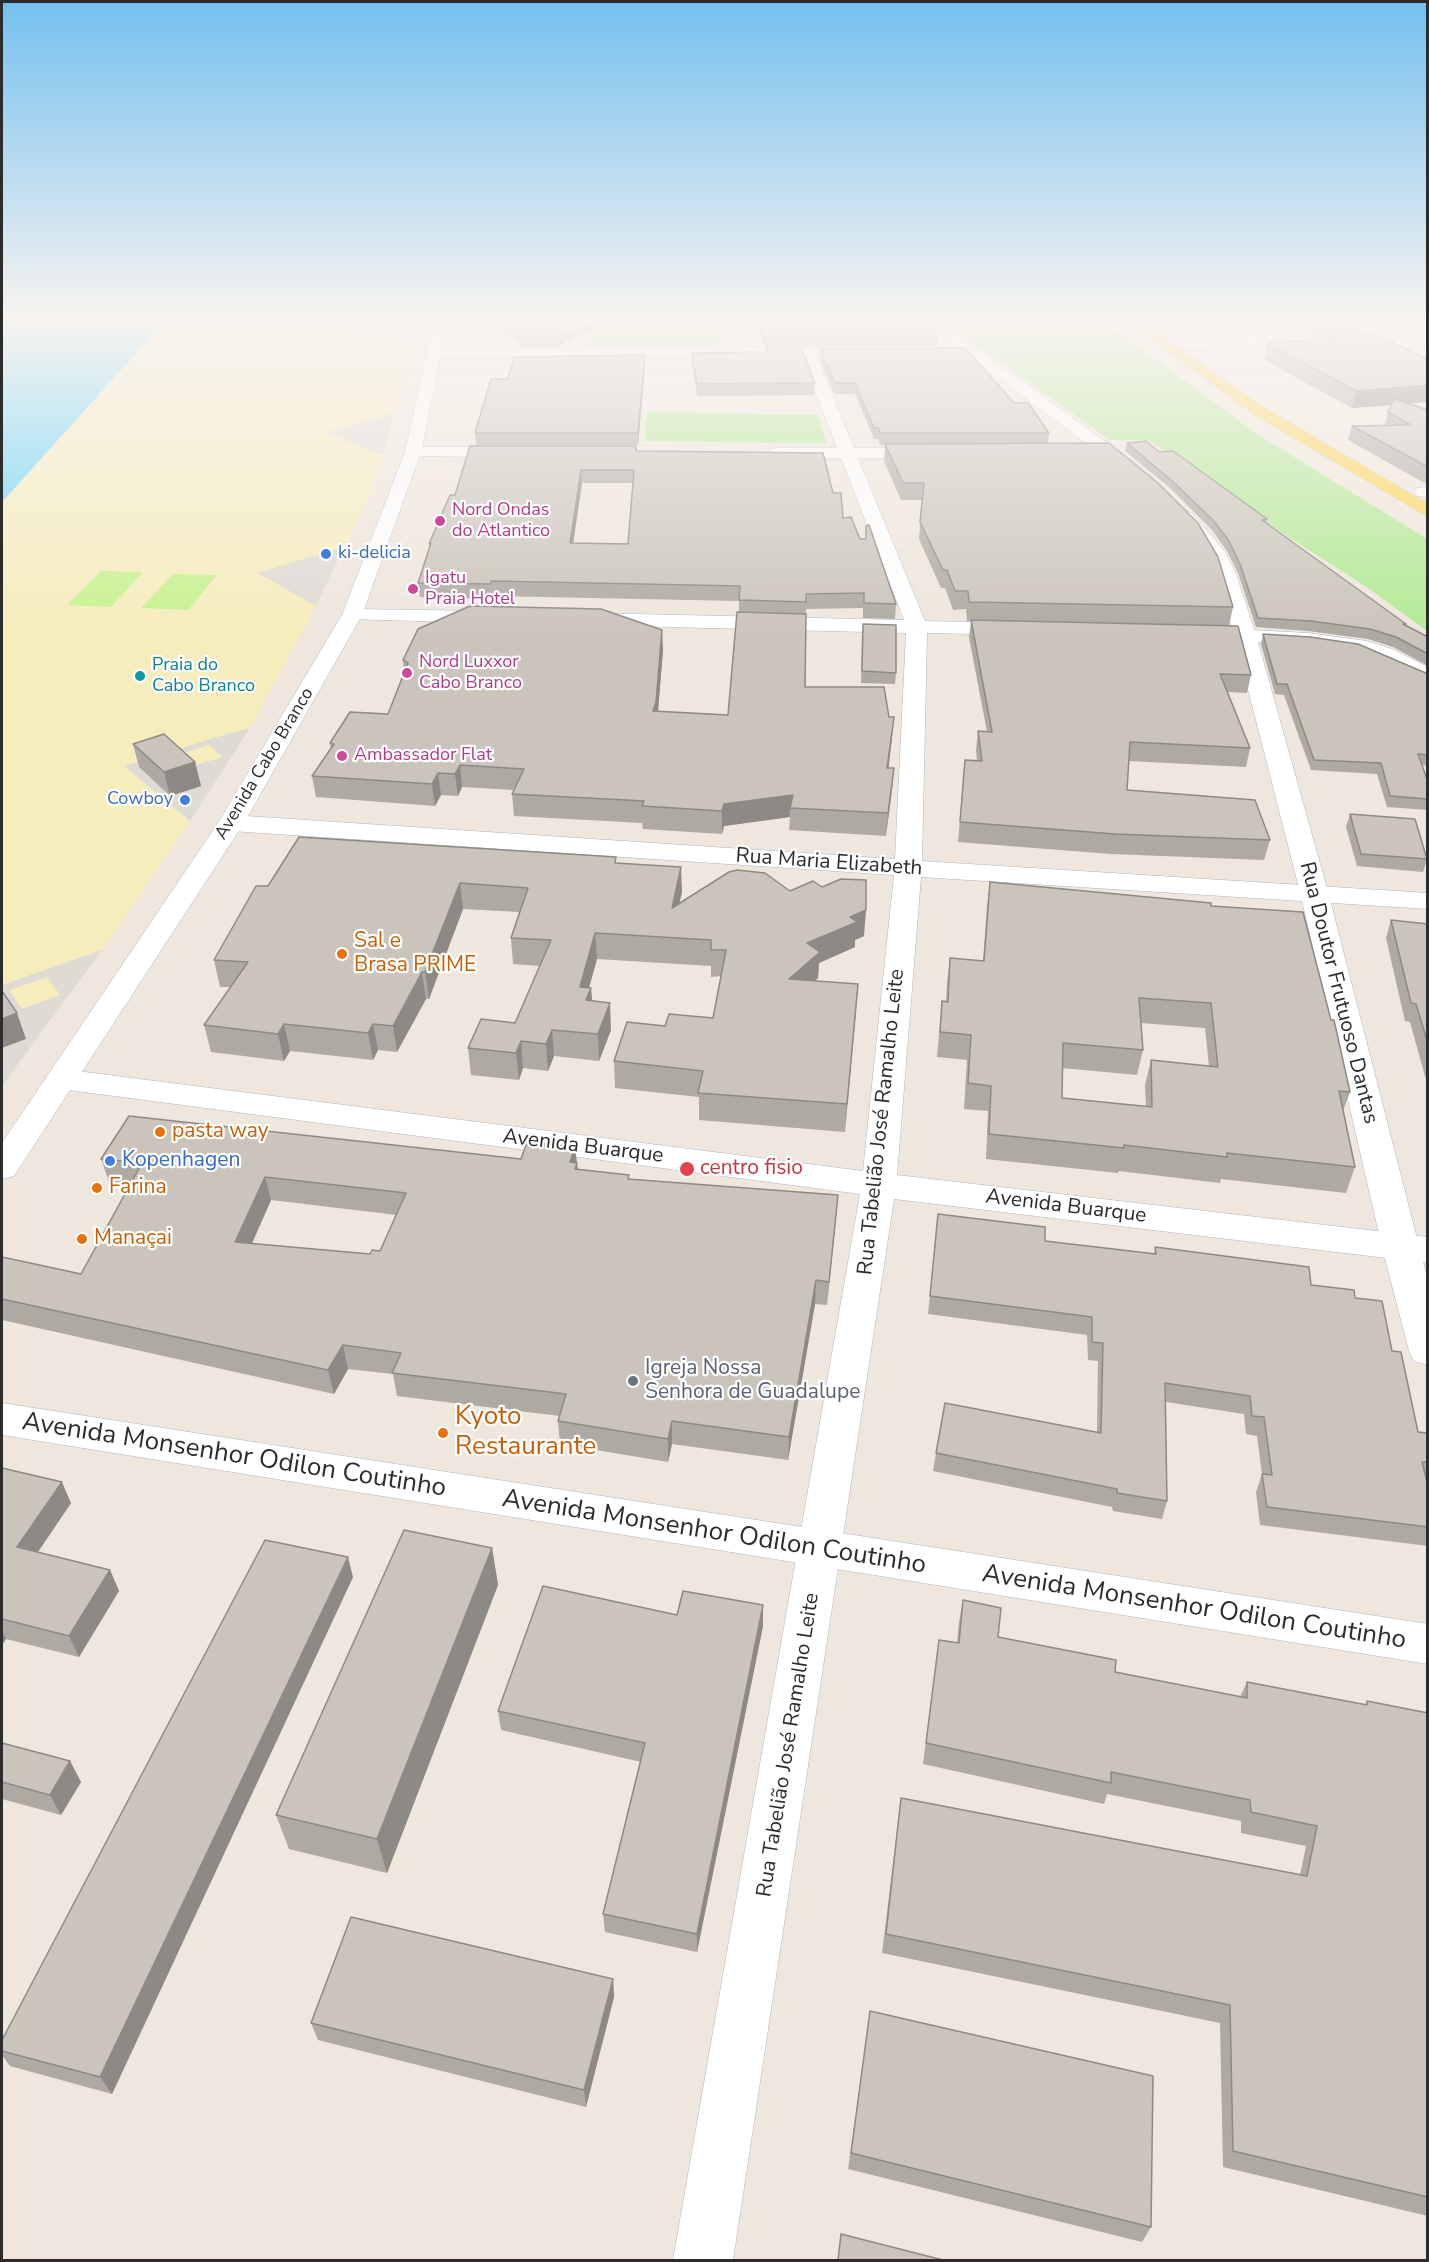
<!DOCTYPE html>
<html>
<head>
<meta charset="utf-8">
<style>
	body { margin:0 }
	#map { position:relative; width:1429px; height:2262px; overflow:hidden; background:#efe7dd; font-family:"Nunito Sans",sans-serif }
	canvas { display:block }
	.frame { position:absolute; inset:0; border:3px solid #2c2c2c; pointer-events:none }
</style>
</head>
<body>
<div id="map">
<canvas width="1429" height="2262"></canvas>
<div class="frame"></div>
</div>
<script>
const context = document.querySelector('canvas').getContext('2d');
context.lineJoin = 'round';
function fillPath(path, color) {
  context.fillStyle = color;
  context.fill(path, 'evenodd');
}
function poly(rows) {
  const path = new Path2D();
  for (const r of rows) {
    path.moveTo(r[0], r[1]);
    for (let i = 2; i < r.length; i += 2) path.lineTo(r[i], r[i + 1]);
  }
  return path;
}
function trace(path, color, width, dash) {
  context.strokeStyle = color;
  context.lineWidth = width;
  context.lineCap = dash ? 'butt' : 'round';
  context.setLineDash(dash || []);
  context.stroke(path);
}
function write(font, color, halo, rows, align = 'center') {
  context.font = font + ' "Nunito Sans",sans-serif';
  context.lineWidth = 4.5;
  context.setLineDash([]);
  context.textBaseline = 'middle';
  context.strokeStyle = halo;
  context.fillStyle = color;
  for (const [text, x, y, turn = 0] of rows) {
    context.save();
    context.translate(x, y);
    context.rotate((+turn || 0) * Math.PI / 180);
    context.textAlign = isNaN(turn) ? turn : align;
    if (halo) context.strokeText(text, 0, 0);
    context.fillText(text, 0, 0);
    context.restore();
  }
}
fillPath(poly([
	[597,319,714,319,719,344,590,346],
	[940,319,1095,319,1135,344,1254,432,1427,539,1427,631,1368,588,1209,486,1178,460,1148,440,1110,440],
	[647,412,818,415,827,444,644,441]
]), '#b2ea95');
fillPath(poly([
	[167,319,416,319,398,404,381,462,362,512,306,625,250,728,190,821,110,939,2,1086,2,502]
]), '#f6edbd');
fillPath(poly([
	[101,571,143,572,111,607,67,605],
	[173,574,217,575,188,610,141,608]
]), '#c8f28f');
fillPath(poly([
	[403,319,416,319,410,344,361,330],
	[394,413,383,455,325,433],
	[344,547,316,606,258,573,313,556],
	[250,728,190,821,124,766,227,734],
	[209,745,222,757,193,766,180,754],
	[102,950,2,1086,2,1048,26,1039,2,1003,2,985],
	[47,977,60,995,22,1009,9,990]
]), '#dedad4');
fillPath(poly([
	[2,319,167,319,2,502]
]), '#67d3f9');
const minor = poly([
	[722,319,736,319,745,347,815,348,817,351,815,354,854,448,930,448,936,449,938,453,936,457,930,458,858,458,925,621,1016,623,1023,625,1027,629,1023,633,1016,635,927,633,922,861,1428,893,1428,909,921,877,897,1175,1428,1237,1428,1263,894,1199,733,2260,673,2260,860,1194,61,1089,50,1086,45,1079,50,1072,61,1069,863,1171,894,875,231,831,222,828,218,823,222,818,231,815,895,859,906,633,591,625,584,623,581,619,584,615,591,613,904,620,841,458,777,458,771,457,769,453,771,449,777,448,837,448,801,355,434,358,427,354,434,350,730,347,722,319],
	[1219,319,1235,319,1267,341,1428,339,1428,347,1182,349,1180,346,1187,342,1249,341,1219,319],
	[413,447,513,447,519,448,521,452,519,456,513,457,407,456,405,452,407,448,413,447],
	[1428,487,1428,497,1417,496,1414,492,1417,488,1428,487],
	[352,609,491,611,498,613,501,617,498,621,491,623,345,619,342,615,345,611,352,609],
	[1212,628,1308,633,1367,641,1392,649,1428,667,1428,683,1376,659,1356,652,1308,645,1204,639,1201,634,1204,629,1212,628]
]);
const secondary = poly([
	[430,319,444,319,441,354,421,452,362,615,244,823,14,1176,2,1179,2,1143,218,823,342,615,405,452,427,354,430,319],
	[920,319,936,319,1139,466,1142,470,1139,474,1127,474,920,319],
	[1185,511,1192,513,1225,552,1236,574,1256,635,1328,892,1428,1281,1428,1365,1414,1361,1409,1351,1382,1247,1300,892,1234,635,1216,574,1206,554,1176,517,1178,513,1185,511],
	[2,1403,1428,1624,1428,1664,2,1435,2,1403]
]);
const primary = poly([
	[1122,319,1138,319,1265,408,1428,504,1428,517,1253,414,1122,319]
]);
trace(minor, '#b1b4c1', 1);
trace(secondary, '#b1b4c1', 1);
trace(primary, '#c8c8c8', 1);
fillPath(minor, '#fff');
fillPath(secondary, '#fff');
fillPath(primary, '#fdd553');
fillPath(poly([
	[488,319,616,319,555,347,521,347,520,343,500,327,488,322],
	[755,319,923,319,938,337,938,346,763,346],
	[1294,319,1347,319,1358,329,1357,334,1408,404,1428,410,1428,485,1348,440,1352,426,1385,425,1388,412,1391,405,1352,408,1264,360,1267,343,1329,339,1329,338,1314,338],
	[766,347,815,383,814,395,697,396,692,365,692,353,766,352],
	[820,348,1014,403,1049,433,1048,443,1233,607,1229,626,1251,675,1247,693,1228,692,1250,748,1246,767,1129,761,1127,790,1270,840,1264,860,1111,854,958,842,965,760,977,761,976,750,978,731,987,732,969,637,971,621,967,621,966,609,953,610,945,588,941,588,919,539,922,500,901,500,884,461,885,445,880,445,878,439,874,439,855,394,834,394,819,358],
	[645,366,638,445,476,445,475,433,508,379],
	[1127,443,1159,452,1267,519,1266,523,1406,626,1428,637,1428,666,1393,647,1368,639,1308,631,1256,627,1238,573,1227,551,1212,530,1170,488,1125,451],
	[636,446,637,451,833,493,843,518,860,539,896,604,895,619,863,618,863,608,806,609,805,687,889,717,894,717,888,768,894,768,886,836,789,830,790,817,724,826,722,834,643,829,642,823,514,816,512,794,514,790,462,787,458,796,441,795,435,806,316,797,312,776,331,749,330,743,388,714,404,672,403,660,663,650,658,711,728,715,739,613,739,601,492,596,492,599,420,597,418,583,455,495],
	[582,483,633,483,628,544,573,543],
	[1263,634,1428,674,1428,766,1422,765,1428,782,1428,810,1387,807,1377,774,1311,770,1284,695,1275,694,1261,644],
	[862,635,896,673,895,684,861,683],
	[133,744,195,762,201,786,170,796,139,767],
	[1350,814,1427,859,1423,872,1357,866,1346,827],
	[617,863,682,892,679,904,790,891,864,936,855,940,855,947,819,963,818,978,815,981,858,984,845,1132,699,1120,699,1097,615,1088,614,1061,665,1026,713,1018,721,976,711,977,711,966,597,959,589,987,591,988,592,1001,611,1030,599,1061,554,1056,548,1071,523,1068,519,1080,471,1075,468,1048,515,1023,540,966,513,964,511,938,519,912,463,909,429,999,426,999,397,1052,378,1050,373,1060,290,1051,284,1061,211,1052,204,1025,231,987,220,987,214,960,268,886],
	[990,882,1211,906,1350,1092,1343,1111,1355,1167,1346,1193,1221,1179,1220,1183,1119,1171,1118,1173,986,1159,988,1111,964,1109,967,1060,937,1057,942,1001,946,1002,947,983,950,958,983,961,987,906],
	[1141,1023,1205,1028,1209,1066,1151,1060,1145,1085,1146,1107,1062,1098,1062,1068,1137,1075,1143,1050],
	[1391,920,1428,924,1428,1087,1410,1022,1405,1021,1386,938],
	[575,1147,578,1169,629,1179,838,1195,827,1305,815,1304,788,1460,672,1444,668,1462,560,1444,558,1421,560,1416,397,1396,393,1374,348,1369,334,1394,2,1320,2,1257,81,1274,131,1184,109,1182,101,1159,521,1159],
	[271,1200,397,1215,380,1251,370,1254,252,1244],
	[938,1214,1045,1241,1154,1254,1155,1247,1311,1285,1355,1298,1392,1351,1418,1432,1428,1433,1428,1481,1426,1481,1428,1486,1428,1546,1260,1525,1256,1492,1262,1474,1257,1436,1246,1434,1244,1414,1166,1402,1167,1501,1162,1519,1113,1511,1112,1507,933,1471,936,1453,1097,1432,1098,1361,1088,1360,1087,1335,928,1314],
	[2,1468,71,1503,38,1552,110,1570,119,1591,79,1657,6,1639,2,1645],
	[492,1548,498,1585,387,1873,289,1849,276,1815],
	[353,1577,112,2094,10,2066,2,2055,2,2040],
	[963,1600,998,1637,1115,1672,1240,1697,1247,1682,1365,1705,1367,1701,1428,1713,1428,2216,1223,2167,1220,2023,882,1953,901,1798,1300,1875,1306,1846,1241,1833,1241,1821,1107,1794,1104,1804,923,1764,936,1661,939,1640,957,1643,959,1622],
	[677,1615,763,1626,697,1952,605,1932,603,1914,641,1762,501,1730,498,1711],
	[2,1743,70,1761,81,1782,61,1815,2,1799],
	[613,1979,614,1997,586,2107,318,2040,311,2023],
	[868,2028,1151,2227,1142,2242,848,2169]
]), '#aea9a2');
fillPath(poly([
	[597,319,616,319,555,347,555,338],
	[645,355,645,366,638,445,638,433],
	[1428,385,1428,402,1352,408,1356,391],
	[581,470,582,483,571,557,570,543],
	[662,630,663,650,657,723,653,711],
	[894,717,892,738,886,790,887,768],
	[195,762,201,786,170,796,164,772],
	[460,765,462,787,458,796,455,774],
	[894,768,892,790,886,836,888,813],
	[438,773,441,795,435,806,432,784],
	[793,795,790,808,790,817,724,826,722,834,722,811,724,804],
	[681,867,682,892,672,934,672,908],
	[460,883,463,909,429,999,425,972],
	[866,910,864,936,855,940,855,947,819,963,818,978,788,1005,789,979,807,943,850,917],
	[595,933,597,959,582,1013,580,987],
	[422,972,426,999,397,1052,393,1026],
	[858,984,856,1010,845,1132,847,1104],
	[591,988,593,1014,586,1000],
	[610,1003,611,1030,599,1061,598,1034],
	[17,1013,26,1039,2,1048,2,1019],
	[284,1024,290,1051,284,1061,278,1034],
	[373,1024,378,1050,373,1060,368,1033],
	[552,1030,554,1056,548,1071,546,1044],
	[521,1041,523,1068,519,1080,516,1053],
	[575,1147,579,1186,570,1162],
	[265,1177,271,1200,242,1265,235,1242],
	[838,1195,836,1218,827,1305,829,1282],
	[816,1280,815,1304,788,1460,789,1437],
	[343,1345,348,1369,334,1394,328,1370],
	[672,1421,672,1444,668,1462,668,1439],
	[62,1482,71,1503,27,1568,17,1547],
	[492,1548,498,1585,387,1873,377,1839],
	[348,1557,353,1577,112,2094,100,2077],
	[110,1570,119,1591,79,1657,69,1636],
	[763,1605,763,1626,697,1952,697,1934],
	[2,1631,6,1639,2,1645],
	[70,1761,81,1782,61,1815,50,1795],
	[613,1979,614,1997,586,2107,584,2090]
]), '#8d8984');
const building = poly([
	[500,319,597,319,555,338,520,338,521,335,500,319],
	[758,319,923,319,928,320,938,337,763,337,758,319],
	[1305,319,1347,319,1358,329,1316,330,1305,319],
	[1330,334,1374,334,1428,359,1428,385,1356,391,1267,343,1335,339,1330,334],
	[766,347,801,347,815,383,697,384,692,353,768,352,766,347],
	[820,348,965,348,1014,403,1028,403,1049,433,880,433,879,428,874,428,855,383,835,383,820,348],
	[645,355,638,433,475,433,491,379,508,379,514,357,645,355],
	[1394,399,1428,410,1428,467,1352,426,1411,425,1388,412,1394,399],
	[1146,441,1159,452,1173,451,1267,519,1262,520,1406,624,1403,624,1428,637,1428,654,1396,637,1370,629,1311,621,1258,618,1240,564,1229,541,1214,521,1171,480,1127,443,1146,441],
	[1109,443,1158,483,1198,523,1218,557,1233,607,969,602,968,591,955,591,947,570,943,570,920,522,924,483,903,483,885,444,1109,443],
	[470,446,636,446,636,451,823,453,833,493,841,493,843,518,851,517,860,539,866,539,866,526,869,525,896,604,864,603,864,593,806,594,806,602,739,600,740,586,491,581,491,584,418,583,431,543,429,544,450,495,455,495,470,446],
	[581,470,634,470,628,544,570,543,581,470],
	[470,606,601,609,662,630,656,702,653,711,728,715,737,612,806,614,805,687,884,687,889,717,894,717,887,768,894,768,888,813,790,808,793,795,724,804,722,811,642,806,644,801,512,794,524,769,460,765,455,774,438,773,432,784,312,776,334,744,330,743,350,712,388,714,408,663,403,660,418,629,470,606],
	[971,620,1238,626,1251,675,1220,674,1250,748,1130,742,1127,790,1255,800,1270,840,1115,834,960,822,965,760,982,761,978,731,992,732,971,620],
	[863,624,896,625,896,673,862,671,863,624],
	[1263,634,1310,637,1358,644,1428,674,1428,755,1418,754,1428,782,1428,799,1390,796,1381,763,1314,760,1287,684,1277,684,1263,634],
	[164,734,195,762,164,772,133,744,164,734],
	[1350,814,1415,819,1427,859,1361,854,1350,814],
	[299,837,616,857,615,863,681,867,672,908,729,872,737,870,765,873,790,891,813,881,822,887,841,879,866,880,866,910,850,917,857,922,807,943,820,952,789,979,858,984,847,1104,698,1093,703,1071,614,1061,627,1022,665,1026,669,1014,713,1018,726,950,711,950,711,940,595,933,580,987,591,988,586,1000,610,1003,598,1034,552,1030,546,1044,521,1041,516,1053,468,1048,481,1019,515,1023,551,940,511,938,528,888,460,883,425,972,422,972,393,1026,373,1024,368,1033,284,1024,278,1034,204,1025,248,962,214,960,256,886,268,886,299,837],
	[990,882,1211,903,1211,906,1303,912,1331,1020,1334,1020,1350,1092,1339,1091,1355,1167,1227,1153,1227,1157,1124,1145,1124,1148,989,1134,991,1086,968,1083,971,1035,940,1032,942,1001,948,1002,950,958,984,961,990,882],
	[1139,998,1211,1003,1218,1067,1151,1060,1152,1107,1062,1098,1063,1043,1143,1050,1139,998],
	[1391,920,1428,924,1428,1044,1416,1004,1411,1003,1391,920],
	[2,991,17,1013,2,1019,2,991],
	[129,1116,521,1159,527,1142,575,1147,570,1162,577,1163,575,1169,629,1175,628,1179,838,1195,829,1282,816,1280,789,1437,672,1421,668,1439,558,1421,566,1394,392,1373,401,1353,343,1345,328,1370,2,1299,2,1257,81,1274,142,1163,101,1159,129,1116],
	[265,1177,406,1193,380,1251,372,1250,370,1254,235,1242,265,1177],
	[938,1214,1045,1227,1045,1241,1156,1254,1155,1247,1309,1267,1311,1285,1354,1290,1355,1298,1382,1301,1392,1351,1401,1352,1418,1432,1428,1433,1428,1462,1422,1462,1428,1486,1428,1527,1267,1507,1262,1474,1272,1475,1264,1417,1252,1416,1250,1396,1165,1383,1167,1501,1117,1493,1117,1489,936,1453,945,1403,1101,1433,1103,1343,1092,1342,1092,1317,930,1296,938,1214],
	[2,1468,62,1482,17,1547,110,1570,69,1636,2,1619,2,1468],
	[404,1530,492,1548,377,1839,276,1815,404,1530],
	[265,1540,348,1557,100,2077,2,2051,2,2040,265,1540],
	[543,1586,677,1615,683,1591,763,1605,697,1934,603,1914,645,1743,498,1711,543,1586],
	[963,1600,1001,1608,998,1637,1116,1660,1115,1672,1247,1698,1247,1682,1367,1705,1367,1701,1428,1713,1428,2197,1233,2151,1230,2005,886,1934,901,1798,1307,1876,1317,1826,1251,1812,1250,1800,1111,1772,1111,1783,926,1743,939,1640,959,1643,963,1600],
	[2,1743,70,1761,50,1795,2,1782,2,1743],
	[351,1917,613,1979,584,2090,311,2023,351,1917],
	[870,2011,1153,2076,1151,2227,851,2153,870,2011],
	[841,2234,943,2260,838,2260,841,2234]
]);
fillPath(building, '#cac4bc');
trace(building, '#8d8984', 1.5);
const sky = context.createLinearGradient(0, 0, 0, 636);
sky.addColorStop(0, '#74c0ef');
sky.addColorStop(0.5, '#f8f4f0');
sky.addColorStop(1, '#f8f4f000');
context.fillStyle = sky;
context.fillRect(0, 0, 1429, 636);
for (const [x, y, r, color] of [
	[440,521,6,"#d1479c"],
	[326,554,6,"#3f7fe0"],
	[413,589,6,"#d1479c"],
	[407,673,6,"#d1479c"],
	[140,676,6,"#0f9aa8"],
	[342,756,6,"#d1479c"],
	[185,800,6,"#3f7fe0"],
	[342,954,6,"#e8710a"],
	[160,1132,6,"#e8710a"],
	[110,1161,6,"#3f7fe0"],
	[687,1169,8,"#e0444e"],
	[97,1188,6,"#e8710a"],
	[82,1239,6,"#e8710a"],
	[633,1381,6,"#6b7280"],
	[443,1433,6,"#e8710a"]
]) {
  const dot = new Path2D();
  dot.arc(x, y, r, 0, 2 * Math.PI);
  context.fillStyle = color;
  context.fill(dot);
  trace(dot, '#fff', 2);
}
write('18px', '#b23c85', '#fff', [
	["Nord Ondas",452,511],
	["do Atlantico",452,532],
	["Igatu",425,579],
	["Praia Hotel",425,600],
	["Nord Luxxor",419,663],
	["Cabo Branco",419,684],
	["Ambassador Flat",354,756]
], 'left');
write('18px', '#366cbe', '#fff', [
	["ki-delicia",338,554],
	["Cowboy",173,800,"right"]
], 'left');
write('18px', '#0d838f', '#fff', [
	["Praia do",152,666],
	["Cabo Branco",152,687]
], 'left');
write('18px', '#2c2c2c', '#fff', [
	["Avenida Cabo Branco",265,764,-59]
]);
write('21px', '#2c2c2c', '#fff', [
	["Rua Maria Elizabeth",829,863,4],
	["Rua Doutor Frutuoso Dantas",1338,993,76],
	["Rua Tabelião José Ramalho Leite",882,1122,-84],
	["Avenida Buarque",583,1147,7],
	["Avenida Buarque",1066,1207,7],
	["Rua Tabelião José Ramalho Leite",789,1745,-81]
]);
write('21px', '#c56008', '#fff', [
	["Sal e",354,942],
	["Brasa PRIME",354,966],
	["pasta way",172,1132],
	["Farina",109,1188],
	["Manaçai",94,1239]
], 'left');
write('21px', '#366cbe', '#fff', [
	["Kopenhagen",122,1161]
], 'left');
write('21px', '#be3a42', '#fff', [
	["centro fisio",700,1169]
], 'left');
write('21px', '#5b616d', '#fff', [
	["Igreja Nossa",645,1369],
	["Senhora de Guadalupe",645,1393]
], 'left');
write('26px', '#c56008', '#fff', [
	["Kyoto",455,1418],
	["Restaurante",455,1448]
], 'left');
write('26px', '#2c2c2c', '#fff', [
	["Avenida Monsenhor Odilon Coutinho",234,1456,9],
	["Avenida Monsenhor Odilon Coutinho",714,1533,9],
	["Avenida Monsenhor Odilon Coutinho",1194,1608,9]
]);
</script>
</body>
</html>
